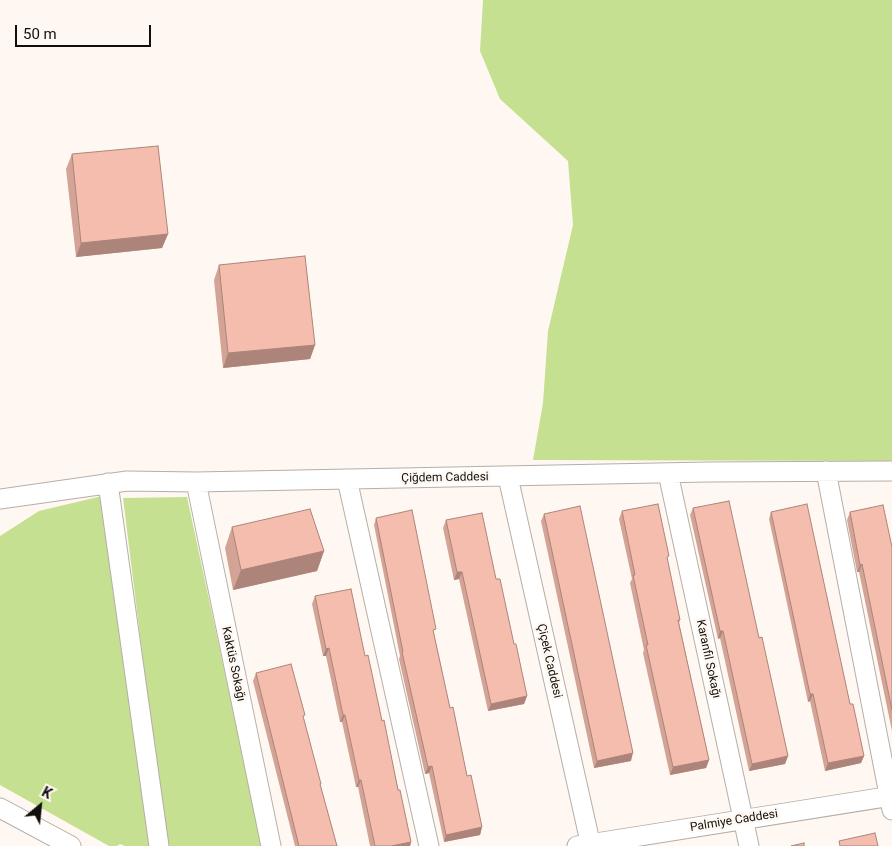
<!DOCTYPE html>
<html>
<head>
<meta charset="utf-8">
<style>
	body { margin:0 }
	#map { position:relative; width:892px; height:846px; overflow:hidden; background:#fff8f2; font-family:Roboto,sans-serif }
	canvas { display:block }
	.north { position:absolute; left:15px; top:781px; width:50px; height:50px; -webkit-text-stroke:4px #fff8f2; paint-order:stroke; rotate:28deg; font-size:14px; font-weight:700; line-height:20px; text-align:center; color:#110f0c }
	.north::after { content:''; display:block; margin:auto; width:18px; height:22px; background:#110f0c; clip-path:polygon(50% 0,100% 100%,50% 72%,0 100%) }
	.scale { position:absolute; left:15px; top:25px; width:136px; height:22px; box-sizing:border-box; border:2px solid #110f0c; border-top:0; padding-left:6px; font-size:15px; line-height:18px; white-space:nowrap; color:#110f0c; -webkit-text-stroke:4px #fff8f2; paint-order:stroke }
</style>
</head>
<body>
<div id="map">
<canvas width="892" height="846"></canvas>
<div class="north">K</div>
<div class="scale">50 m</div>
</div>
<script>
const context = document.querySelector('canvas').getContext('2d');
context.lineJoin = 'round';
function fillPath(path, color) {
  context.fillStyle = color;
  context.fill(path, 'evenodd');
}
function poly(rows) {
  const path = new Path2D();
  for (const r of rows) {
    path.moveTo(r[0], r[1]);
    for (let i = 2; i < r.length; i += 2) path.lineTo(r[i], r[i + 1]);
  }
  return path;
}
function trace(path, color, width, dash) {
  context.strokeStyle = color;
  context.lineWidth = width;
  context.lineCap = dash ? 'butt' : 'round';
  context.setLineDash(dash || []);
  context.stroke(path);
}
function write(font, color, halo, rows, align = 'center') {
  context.font = font + ' Roboto,sans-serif';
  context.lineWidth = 5;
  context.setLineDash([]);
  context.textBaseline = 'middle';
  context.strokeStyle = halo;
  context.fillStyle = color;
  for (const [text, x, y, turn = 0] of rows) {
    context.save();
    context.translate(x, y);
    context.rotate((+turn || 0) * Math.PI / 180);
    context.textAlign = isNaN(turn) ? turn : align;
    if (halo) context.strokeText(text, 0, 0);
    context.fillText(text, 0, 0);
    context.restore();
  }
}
fillPath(poly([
	[483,0,892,0,892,461,533,460,543,403,548,331,573,225,568,161,500,99,480,51],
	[102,496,150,846,125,846,120,844,117,846,109,846,0,785,0,536,39,511],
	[187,497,262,846,163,846,161,805,123,498]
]), '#c6e092');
const minor = poly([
	[826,471,892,810],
	[668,473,749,846],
	[508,477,591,846],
	[347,479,429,846],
	[196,482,271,846],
	[108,483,159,846],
	[0,499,127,481,196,482,708,472,892,471],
	[0,808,71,846],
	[577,846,892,796]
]);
trace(minor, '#b6aea7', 21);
trace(minor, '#fff', 19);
fillPath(poly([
	[72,154,168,234,162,248,76,257,66,169],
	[219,265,315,345,310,359,223,368,214,280],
	[693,508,759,638,788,756,785,764,749,771,720,638,718,639,690,515],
	[622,511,667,560,680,620,679,623,709,760,706,768,670,775,643,653,644,650,630,583,632,579,619,519],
	[771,512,850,704,864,756,861,763,825,771,810,701,808,702,769,519],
	[850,512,892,547,892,731,859,572,857,572,847,520],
	[544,514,631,761,594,768,541,521],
	[376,518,434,634,450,708,467,776,482,827,480,835,444,842,429,773,425,774,399,659,400,656,374,525],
	[446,520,496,579,514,644,527,696,524,704,488,711,459,579,454,580,443,528],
	[232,527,324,551,317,571,233,590,225,548],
	[315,596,365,656,382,721,411,842,410,846,370,846,358,787,356,787,342,722,340,722,326,656,323,656,312,604],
	[256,673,304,720,320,786,337,846,295,846,253,681]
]), '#d3a396');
fillPath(poly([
	[168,234,162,248,76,257,81,243],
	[315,345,310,359,223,368,228,353],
	[324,551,317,571,233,590,241,570],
	[862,564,859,572,857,572,860,565],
	[457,572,462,572,459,579,454,580],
	[720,631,723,631,720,638,718,639],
	[329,648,326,656,323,656,326,649],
	[810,694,813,694,810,701,808,702],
	[527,696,524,704,488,711,491,704],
	[343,715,345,715,342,722,340,722],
	[633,753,631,761,594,768,597,761],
	[788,756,785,764,749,771,752,764],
	[864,756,861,763,825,771,828,763],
	[709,760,706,768,670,775,673,767],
	[432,766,429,773,425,774,428,767],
	[359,780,361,780,358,787,356,787],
	[482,827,480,835,444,842,446,835],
	[411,842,410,846,391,846]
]), '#ac847a');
const building = poly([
	[158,146,168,234,81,243,72,154,158,146],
	[305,256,315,345,228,353,219,265,305,256],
	[729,501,759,638,762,637,788,756,752,764,723,631,720,631,693,508,729,501],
	[658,504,669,556,667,557,680,620,678,620,709,760,673,767,646,645,648,645,633,575,635,575,622,511,658,504],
	[807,504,850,704,853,704,864,756,828,763,813,694,810,694,771,512,807,504],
	[883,505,892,547,892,710,862,564,860,565,850,512,883,505],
	[580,506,633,753,597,761,544,514,580,506],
	[310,509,324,551,241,570,232,527,310,509],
	[412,510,436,629,433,630,450,708,453,707,467,776,471,775,482,827,446,835,432,766,428,767,402,652,403,652,376,518,412,510],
	[482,513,496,579,500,579,514,644,516,644,527,696,491,704,462,572,457,572,446,520,482,513],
	[351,589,365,656,368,655,382,721,384,720,398,790,400,790,411,842,391,846,375,846,361,780,359,780,345,715,343,715,329,648,326,649,315,596,351,589],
	[291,664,305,715,303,716,321,784,320,784,337,846,299,846,256,673,291,664],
	[875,833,878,846,840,846,839,841,875,833],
	[804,843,804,846,791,846,804,843]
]);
fillPath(building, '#f5bdae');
trace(building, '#ac847a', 1);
write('12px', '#110f0c', '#fff8f2', [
	["Çiğdem Caddesi",445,478,-1],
	["Karanfil Sokağı",708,659,78],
	["Çiçek Caddesi",549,661,77],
	["Kaktüs Sokağı",233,664,78],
	["Palmiye Caddesi",734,821,-9]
]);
</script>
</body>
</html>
